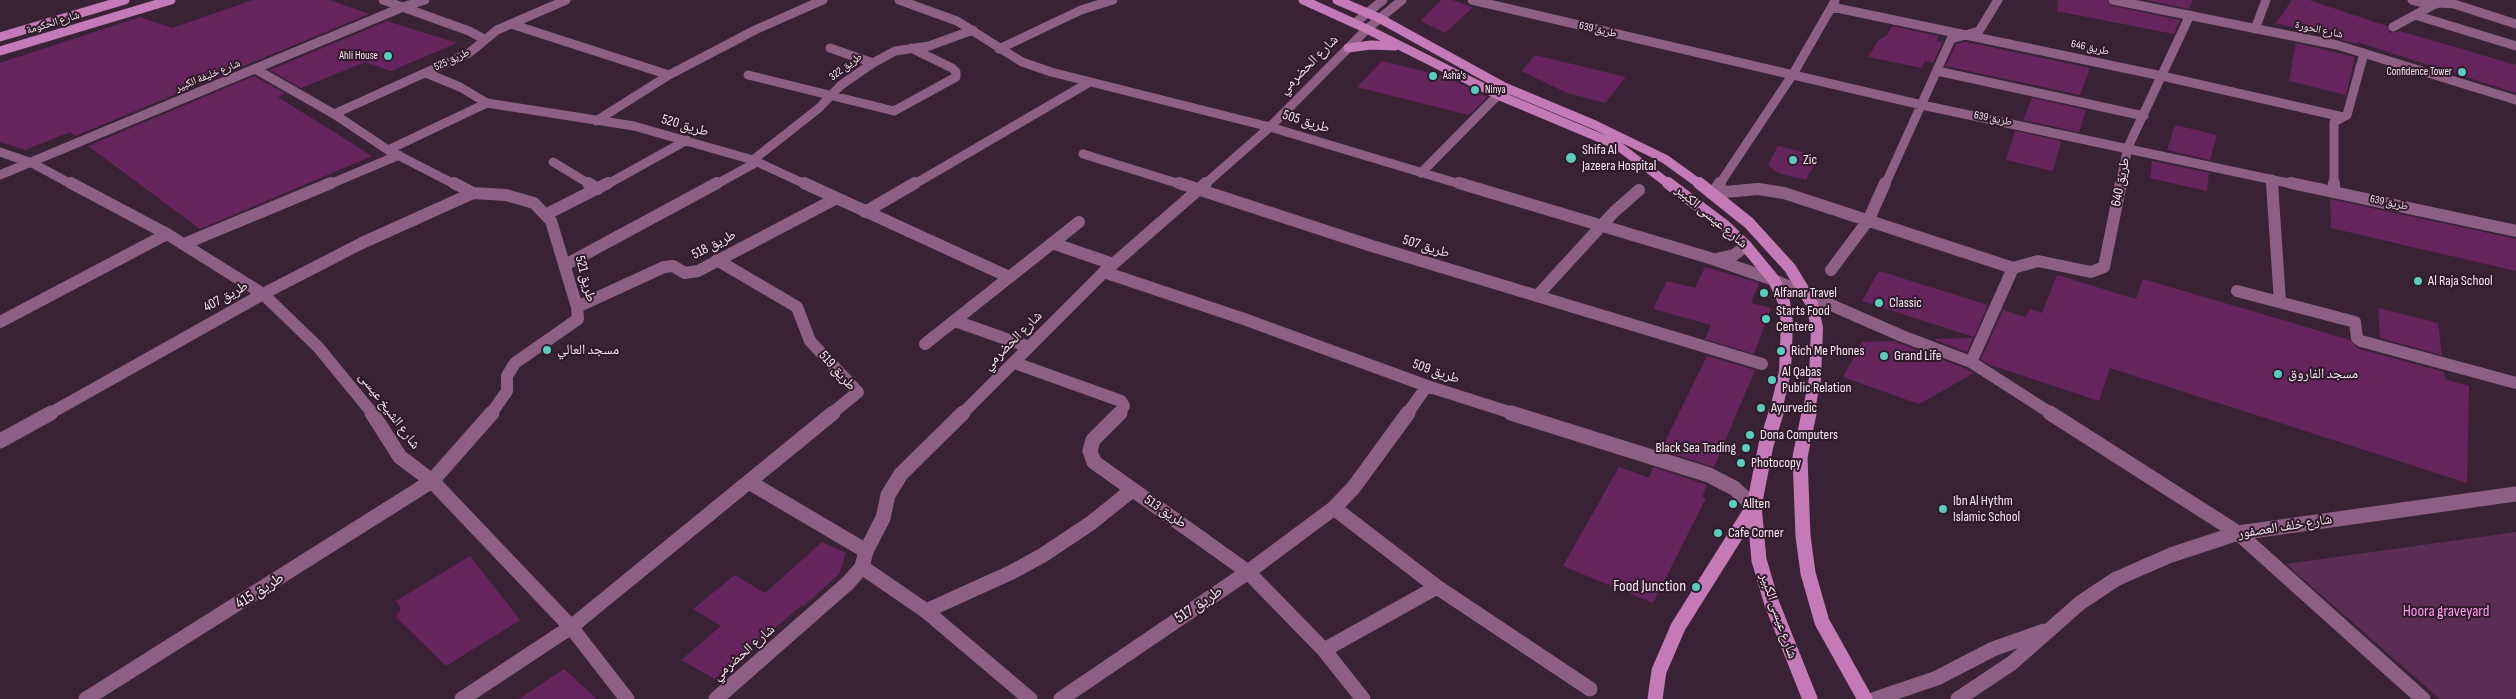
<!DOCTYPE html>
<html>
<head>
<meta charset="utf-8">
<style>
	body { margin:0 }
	canvas { display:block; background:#392235 }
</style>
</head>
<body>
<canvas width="2516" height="699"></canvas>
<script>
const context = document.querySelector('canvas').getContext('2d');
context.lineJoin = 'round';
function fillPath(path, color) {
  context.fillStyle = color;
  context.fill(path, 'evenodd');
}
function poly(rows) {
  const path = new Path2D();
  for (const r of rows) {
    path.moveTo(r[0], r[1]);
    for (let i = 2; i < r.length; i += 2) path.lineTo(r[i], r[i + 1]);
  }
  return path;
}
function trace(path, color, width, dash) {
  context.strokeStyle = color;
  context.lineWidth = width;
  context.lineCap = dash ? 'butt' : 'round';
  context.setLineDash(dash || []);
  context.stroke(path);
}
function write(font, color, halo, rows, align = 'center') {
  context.font = font + ' "Sofia Sans Condensed","Noto Naskh Arabic",sans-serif';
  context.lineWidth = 4;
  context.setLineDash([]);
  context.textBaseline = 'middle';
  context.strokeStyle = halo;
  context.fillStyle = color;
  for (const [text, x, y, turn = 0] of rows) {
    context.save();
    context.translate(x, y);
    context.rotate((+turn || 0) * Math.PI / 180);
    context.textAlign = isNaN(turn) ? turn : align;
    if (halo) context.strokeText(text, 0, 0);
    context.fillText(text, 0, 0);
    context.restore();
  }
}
fillPath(poly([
	[2516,532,2516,699,2440,699,2286,564]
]), '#5b2d54');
fillPath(poly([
	[253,0,330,0,369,14,75,136,70,132,25,150,0,142,0,63,140,17,172,28],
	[1441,0,1452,0,1473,7,1445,33,1421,21],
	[2058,0,2107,0,2112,6,2180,20,2174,34,2057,11],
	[2146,0,2193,0,2189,9],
	[2292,0,2309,0,2387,26,2390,33,2400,31,2516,65,2516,93,2357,42,2357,44,2276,23],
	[387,21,457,43,391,71,365,62,301,88,270,70],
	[1892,26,1939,36,1936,42,1943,41,1933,63,1925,61,1922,68,1868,57,1878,41,1887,35],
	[1966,42,2090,68,2080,95,1946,66,1956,44],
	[2296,43,2355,57,2346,95,2289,81],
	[1535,55,1626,77,1605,103,1567,93,1522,71],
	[1382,61,1447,77,1487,97,1469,115,1357,87],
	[254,76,286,94,278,97,372,156,200,229,88,146],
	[2032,98,2086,110,2079,132,2023,120],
	[2175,125,2217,135,2210,160,2167,150],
	[2015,131,2061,141,2053,171,2006,160],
	[1778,146,1818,156,1806,180,1778,173,1768,165],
	[2152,161,2209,173,2207,191,2150,178],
	[2330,199,2516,239,2516,271,2331,228],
	[1705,267,1759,283,1751,303,1771,308,1754,354,1705,339,1711,325,1653,309,1667,281,1695,288],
	[1879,271,1988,305,1974,337,1862,301],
	[2057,275,2136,299,2143,279,2350,340,2359,349,2444,372,2445,379,2469,386,2467,483,2110,368,2099,401,1990,365,1981,359,2003,310,2026,317,2030,309,2042,313],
	[2378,308,2438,323,2442,355,2380,338],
	[1973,338,1967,352,1933,339],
	[1893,341,1967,369,1974,373,1919,404,1843,377,1862,342],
	[1707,356,1755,370,1714,467,1661,450],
	[1619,467,1649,478,1653,467,1707,485,1702,497,1706,498,1653,603,1563,566],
	[822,542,846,553,839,574,804,606,802,605,754,646,753,645,715,679,681,660,721,626,693,609,735,575,765,593],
	[470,556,520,620,446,666,396,617,401,608,396,601],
	[564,669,597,699,519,699]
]), '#66245d');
trace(poly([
	[383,0,469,31,484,39],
	[899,0,957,21,1022,62,1051,72,1270,127,1463,185],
	[1472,0,1922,105,2297,185],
	[2412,0,2433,5],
	[1832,7,2162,76,2343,117],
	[2415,15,2516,46],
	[1355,23,1383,0],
	[511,24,669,75],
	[2393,27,2433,5,2441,3,2454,4,2516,24],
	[1367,29,1402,0],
	[2255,29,2266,0],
	[830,48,873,63],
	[999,49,1081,10,1113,0],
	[257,70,334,114,388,150,456,185],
	[1937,71,2144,116],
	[426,73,460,87,487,103,634,126,753,160,807,185],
	[748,75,894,111,956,77,956,72,952,68,911,48],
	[334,114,469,53,497,30,566,0],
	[596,121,669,75,755,30,823,0],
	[388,150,487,103],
	[0,152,32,163],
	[1083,154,1183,185],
	[753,160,819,108,841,85,873,63,895,51,929,46,973,30],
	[553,162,591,185],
	[1421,173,1498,95,1508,91],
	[2272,179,2272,185],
	[328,185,399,155],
	[606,185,687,140],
	[715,185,757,162],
	[913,185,1088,83],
	[1719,185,1793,74,1835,1],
	[1885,185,1951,39,1979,31,1998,0],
	[2120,185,2128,147,2190,15],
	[2334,185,2334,122,2347,115,2364,53]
]), '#8d5f85', 9);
trace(poly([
	[454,183,473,193,506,195,534,203,551,221,577,307,578,319,515,363,507,376,507,391,491,414],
	[588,183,598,189],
	[804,183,1009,277],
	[1179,183,1372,246,1762,364],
	[1459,183,1713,259,1774,280,1902,336,1971,362,2052,414],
	[2272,183,2280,302],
	[2291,183,2516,231],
	[2334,183,2334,191],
	[1713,193,1758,189,1784,193,2013,268],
	[1713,193,1720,183],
	[865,212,915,183],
	[547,214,608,183],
	[1052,243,1113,264],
	[184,244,331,183],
	[1716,259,1734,255,1746,246],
	[717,260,797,307,810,341,858,392,831,414],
	[565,265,717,183],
	[1831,270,1869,219,1885,183],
	[1104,272,1244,319,1427,386,1515,414],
	[2237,291,2355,322,2357,338,2361,341,2516,383],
	[1537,296,1614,212,1639,190],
	[577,307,664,267,673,266,685,273,698,271,835,199],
	[955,321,1029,347],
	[0,322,167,234],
	[925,344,1079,222],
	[1971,362,2013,268,2038,261,2091,272,2104,267,2121,183],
	[1015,363,1121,401,1124,406,1119,414],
	[49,414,263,294,362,243,473,193],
	[1407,414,1427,386]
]), '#8d5f85', 12);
trace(poly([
	[1120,413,1093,440,1090,451,1094,462,1248,572,1324,650,1363,699],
	[1511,413,1709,475,1734,488,1754,506],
	[2050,413,2238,533,2423,699],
	[0,441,51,413],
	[749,482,866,551],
	[1334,508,1437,587,1590,689],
	[862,567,926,611,1030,699],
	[926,611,1012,572,1043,555,1091,523,1132,490],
	[1324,650,1437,587],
	[86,699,432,481,492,413],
	[462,699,571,627,833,413],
	[1061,699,1248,572,1334,508,1354,487,1408,413]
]), '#8d5f85', 15);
trace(poly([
	[2113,0,2337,45,2516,100],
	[32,163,73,185],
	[0,175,403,7,425,0],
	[1204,185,1270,127,1367,29]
]), '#8d5f85', 9);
trace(poly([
	[71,183,167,234,263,294,318,347,373,414],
	[962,414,1104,272,1206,183]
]), '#8d5f85', 12);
trace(poly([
	[372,413,400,457,432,481,571,627,627,699],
	[716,699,848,583,862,567,866,551,883,518,888,495,901,474,963,413],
	[1875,699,1937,678,1993,649,2044,631],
	[1958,699,2012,663,2080,603,2116,579,2171,555,2238,533,2516,494]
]), '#8d5f85', 15);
trace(poly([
	[1303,0,1367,29,1498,95,1617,145,1670,185],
	[1337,0,1379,18,1504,87,1595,125,1665,159,1701,185],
	[0,37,125,0],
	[1348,48,1371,45,1395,46],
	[0,51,171,0]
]), '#c57ab8', 9);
trace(poly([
	[1668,183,1725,226,1746,246,1774,280,1784,302,1787,323,1785,372,1775,414],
	[1699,183,1749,223,1790,268,1812,304,1817,328,1815,379,1808,414]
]), '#c57ab8', 12);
trace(poly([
	[1776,413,1766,445,1754,506,1759,560,1772,604,1810,699],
	[1809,413,1800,457,1803,536,1808,573,1822,622,1865,699],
	[1655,699,1659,671,1678,627,1754,506]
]), '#c57ab8', 15);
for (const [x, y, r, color] of [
	[388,56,5,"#59cebe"],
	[2462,72,5,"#59cebe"],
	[1433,76,5,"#59cebe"],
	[1475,90,5,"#59cebe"],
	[1571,158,6,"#59cebe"],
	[1793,160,5,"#59cebe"],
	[2418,281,5,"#59cebe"],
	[1764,293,5,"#59cebe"],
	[1879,303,5,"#59cebe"],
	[1766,319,5,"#59cebe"],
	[547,350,5,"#59cebe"],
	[1781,351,5,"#59cebe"],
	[1884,356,5,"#59cebe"],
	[2278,374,5,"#59cebe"],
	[1772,380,5,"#59cebe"],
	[1761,408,5,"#59cebe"],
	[1750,435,5,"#59cebe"],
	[1746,448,5,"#59cebe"],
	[1741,463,5,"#59cebe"],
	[1733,504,5,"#59cebe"],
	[1943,509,5,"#59cebe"],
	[1718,533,5,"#59cebe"],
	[1696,587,5,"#59cebe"]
]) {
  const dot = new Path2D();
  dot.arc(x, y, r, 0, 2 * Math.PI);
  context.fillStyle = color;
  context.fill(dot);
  trace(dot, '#2f192b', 2);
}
write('11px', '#f7e8f4', '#2f192b', [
	["شارع الحكومة",53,23,-17],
	["طريق 639",1598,30,13],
	["شارع الحورة",2319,30,12],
	["طريق 646",2090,48,12],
	["طريق 525",452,60,-25],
	["طريق 322",846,67,-37],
	["شارع خليفة الكبير",208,76,-22],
	["طريق 639",1993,119,11],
	["طريق 639",2389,203,12]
]);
write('11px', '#f7e8f4', '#2f192b', [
	["Ahli House",378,56],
	["Confidence Tower",2452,72],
	["Asha's",1443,76,"left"],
	["Ninya",1485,90,"left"]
], 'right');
write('14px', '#f7e8f4', '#2f192b', [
	["شارع الحضرمي",1309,65,-45],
	["طريق 505",1306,122,17],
	["طريق 520",685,126,16],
	["طريق 640",2121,182,-79],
	["شارع عيسى الكبير",1711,217,40],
	["طريق 518",714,245,-27],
	["طريق 507",1426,247,17],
	["طريق 521",585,279,75],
	["طريق 407",226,297,-29],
	["شارع الحضرمي",1013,341,-45],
	["طريق 519",837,371,48],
	["طريق 509",1436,372,19],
	["شارع الشيخ عيسى",389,411,53],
	["طريق 513",1165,512,34],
	["شارع خلف العصفور",2285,527,-9],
	["شارع عيسى الكبير",1778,616,71],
	["شارع الحضرمي",744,653,-41]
]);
write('14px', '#f7e8f4', '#2f192b', [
	["Shifa Al",1582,150],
	["Jazeera Hospital",1582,166],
	["Zic",1803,160],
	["Al Raja School",2428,281],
	["Alfanar Travel",1774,293],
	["Classic",1889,303],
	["Starts Food",1776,311],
	["Centere",1776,327],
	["مسجد العالي",557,350],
	["Rich Me Phones",1791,351],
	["Grand Life",1894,356],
	["Al Qabas",1782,372],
	["Public Relation",1782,388],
	["مسجد الفاروق",2288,374],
	["Ayurvedic",1771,408],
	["Dona Computers",1760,435],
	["Black Sea Trading",1736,448,"right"],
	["Photocopy",1751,463],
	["Ibn Al Hythm",1953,501],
	["Islamic School",1953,517],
	["Allten",1743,504],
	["Cafe Corner",1728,533]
], 'left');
write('16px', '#f7e8f4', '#2f192b', [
	["Food Junction",1686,587]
], 'right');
write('16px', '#f7e8f4', '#2f192b', [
	["طريق 415",260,591,-32],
	["طريق 517",1199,605,-34]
]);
write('16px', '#ff9fee', '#2f192b', [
	["Hoora graveyard",2446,612]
]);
</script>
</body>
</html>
